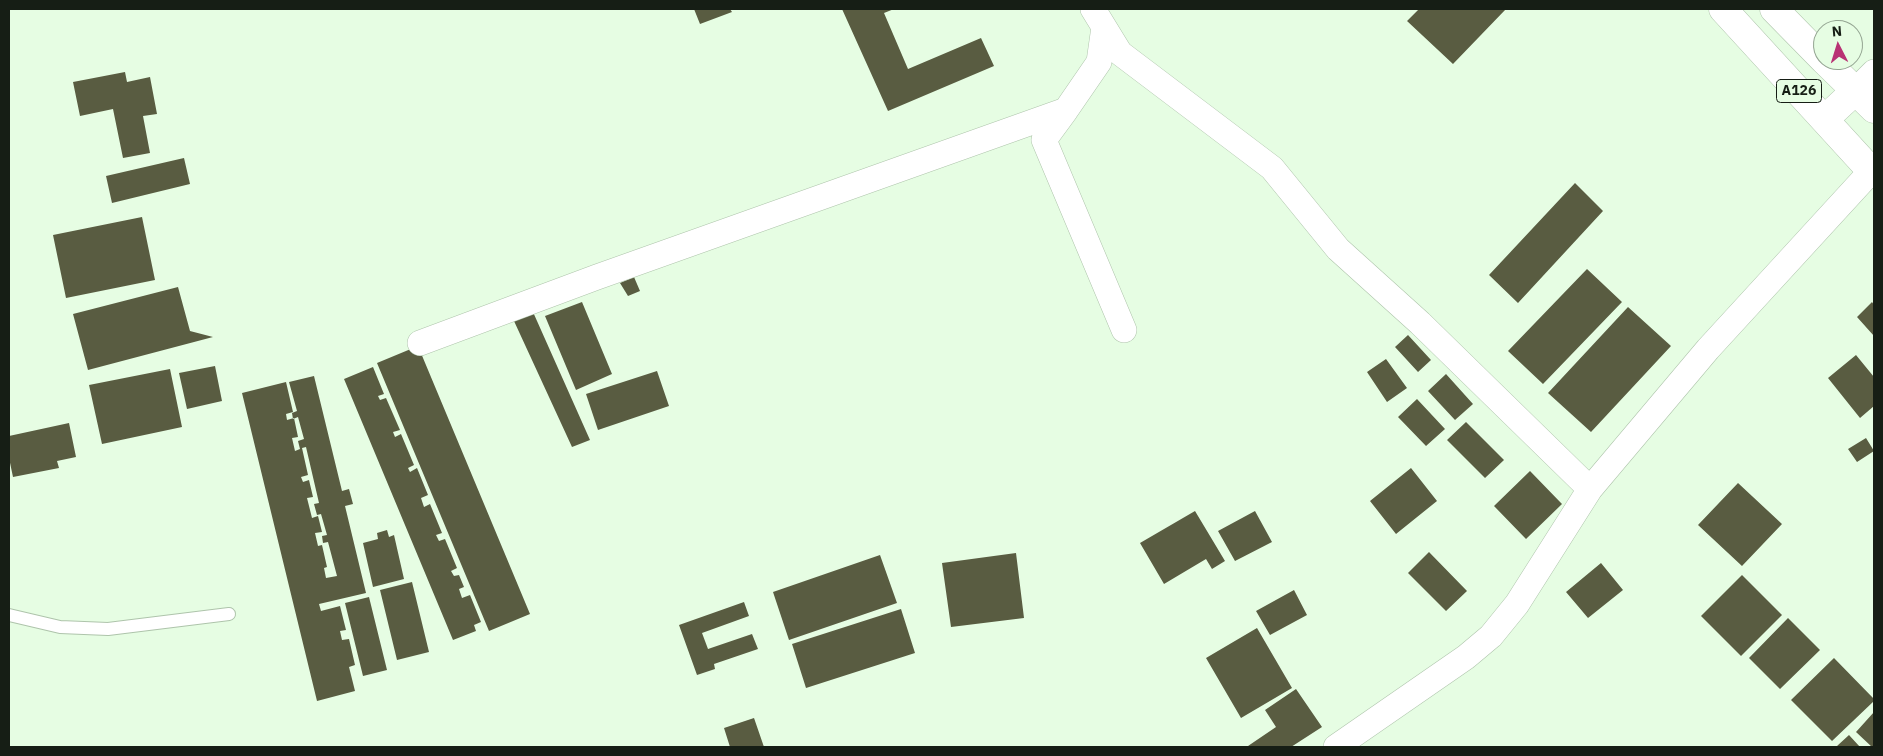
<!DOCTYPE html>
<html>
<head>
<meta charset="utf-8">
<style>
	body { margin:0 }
	#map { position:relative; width:1883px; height:756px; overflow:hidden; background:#e6fde3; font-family:"IBM Plex Sans",sans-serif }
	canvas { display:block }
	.frame { position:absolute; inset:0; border:10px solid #161e15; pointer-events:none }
	.north { position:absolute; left:1813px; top:20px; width:50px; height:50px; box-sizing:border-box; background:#e6fde3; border:1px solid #93a491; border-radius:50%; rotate:355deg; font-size:14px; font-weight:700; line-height:20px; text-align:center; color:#161e15 }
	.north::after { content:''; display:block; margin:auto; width:18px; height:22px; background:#b83274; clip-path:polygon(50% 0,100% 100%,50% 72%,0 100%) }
</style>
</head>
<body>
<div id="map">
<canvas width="1883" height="756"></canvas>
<div class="frame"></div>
<div class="north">N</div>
</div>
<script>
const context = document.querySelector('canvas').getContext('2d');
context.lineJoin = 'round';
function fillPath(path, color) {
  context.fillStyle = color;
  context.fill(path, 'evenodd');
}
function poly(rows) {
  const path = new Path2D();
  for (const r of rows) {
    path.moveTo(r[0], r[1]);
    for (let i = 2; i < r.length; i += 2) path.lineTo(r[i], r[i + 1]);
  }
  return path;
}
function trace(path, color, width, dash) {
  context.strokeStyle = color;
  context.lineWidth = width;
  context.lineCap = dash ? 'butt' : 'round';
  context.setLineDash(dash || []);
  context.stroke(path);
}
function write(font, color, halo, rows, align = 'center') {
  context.font = font + ' "IBM Plex Sans",sans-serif';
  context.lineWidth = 5;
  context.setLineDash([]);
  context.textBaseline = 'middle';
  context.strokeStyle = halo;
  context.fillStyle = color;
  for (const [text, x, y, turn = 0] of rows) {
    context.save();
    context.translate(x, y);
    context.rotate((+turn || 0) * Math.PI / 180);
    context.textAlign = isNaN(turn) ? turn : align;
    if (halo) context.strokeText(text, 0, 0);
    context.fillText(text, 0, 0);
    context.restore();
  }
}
fillPath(poly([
	[694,9,730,9,732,12,700,24],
	[842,9,894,9,884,13,908,69,981,38,994,66,888,111],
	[1419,9,1506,9,1453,64,1407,21],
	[125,72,127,82,150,77,157,114,143,116,150,153,123,158,113,109,80,116,73,82],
	[184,158,190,184,112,203,106,176],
	[1575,183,1603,211,1518,303,1489,275],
	[142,217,155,280,66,298,53,235],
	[1587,269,1622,302,1543,384,1508,351],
	[634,277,640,291,628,296,620,283],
	[178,287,190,331,213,337,88,370,73,314],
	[582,302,612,374,576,390,545,316],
	[1872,302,1874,305,1874,336,1857,317],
	[1628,307,1671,346,1591,432,1548,393],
	[533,312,590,440,572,447,514,321],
	[1408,335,1431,360,1418,372,1395,347],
	[418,346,530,614,489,631,377,363],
	[1856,355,1874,377,1874,406,1860,418,1828,378],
	[1386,359,1407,388,1387,402,1367,372],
	[215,366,222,401,187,409,179,373],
	[373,367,384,394,378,396,380,400,386,398,400,430,393,432,395,437,401,434,414,465,408,468,410,472,417,468,428,495,421,498,424,507,430,504,442,533,436,535,439,541,445,539,457,568,451,571,454,576,459,575,464,587,459,589,462,598,470,595,481,622,474,625,476,631,453,640,344,379],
	[170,369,182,427,102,444,89,385],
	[657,371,669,406,598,430,586,394],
	[1446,374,1473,404,1455,420,1428,391],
	[314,376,342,491,349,489,353,504,345,506,366,593,319,604,321,611,340,606,346,630,340,631,342,640,349,639,355,665,349,667,355,691,317,701,242,393,286,382,293,412,286,414,287,420,294,418,298,437,292,438,295,451,300,449,298,441,304,439,298,417,293,419,292,413,297,411,289,382],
	[306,447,319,503,314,504,317,515,321,514,327,535,322,536,323,543,328,542,337,576,326,578,324,568,327,567,322,545,318,546,315,533,322,532,318,516,312,518,307,498,313,497,309,480,303,482,301,477,308,475,302,448],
	[1417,399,1445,429,1426,446,1398,417],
	[1466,422,1504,460,1485,478,1447,440],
	[69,423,76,457,57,461,59,468,13,477,9,458,9,436],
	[1866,438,1874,451,1857,462,1848,449],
	[1411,468,1437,501,1396,534,1370,501],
	[1530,471,1562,504,1526,539,1494,506],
	[1738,483,1782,524,1742,566,1698,525],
	[1195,511,1225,561,1212,569,1206,559,1164,584,1140,543],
	[1255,511,1272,542,1235,561,1218,531],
	[387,530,389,537,394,535,404,579,373,587,363,543,378,539,377,533],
	[1429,552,1467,591,1446,611,1408,573],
	[1016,553,1024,618,951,627,942,563],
	[880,555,897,603,789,640,773,592],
	[1601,563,1623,590,1588,618,1566,592],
	[1742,575,1782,615,1741,656,1701,616],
	[412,582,429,652,397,660,380,590],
	[1294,590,1307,615,1270,635,1256,611],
	[369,597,387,670,363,676,345,603],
	[744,602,749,616,702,633,708,649,752,634,758,649,714,664,715,669,697,675,679,625],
	[901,609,915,653,806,688,792,644],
	[1788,618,1820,650,1780,689,1749,658],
	[1257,628,1292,688,1241,718,1206,658],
	[1834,658,1874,699,1874,701,1832,741,1791,700],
	[1296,689,1322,727,1291,747,1249,747,1248,746,1276,727,1265,710],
	[1874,712,1874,747,1872,747,1856,732],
	[754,718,764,747,730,747,724,728],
	[1849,735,1860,747,1839,747,1837,746]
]), '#595c41');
const lane = poly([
	[9,615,60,627,108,629,229,614]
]);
const street = poly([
	[1093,9,1120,53,1272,168,1338,249,1420,323,1590,489],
	[1855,91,1874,72],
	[1066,110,1044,140,1124,330],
	[420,343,597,277,1066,110,1099,62,1104,27],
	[1336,747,1466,657,1491,636,1517,604,1590,489,1708,349,1874,168]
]);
const secondary = poly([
	[1825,119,1855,91]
]);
const highway = poly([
	[1723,9,1874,174],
	[1774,9,1823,59],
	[1824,60,1874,109]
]);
trace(lane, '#aec4ab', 14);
trace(street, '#aec4ab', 26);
trace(secondary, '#aec4ab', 29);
trace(highway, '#aec4ab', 29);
trace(lane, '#fff', 12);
trace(street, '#fff', 25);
trace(secondary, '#fff', 28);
trace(highway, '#fff', 28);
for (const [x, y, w] of [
	[1799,91,45]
]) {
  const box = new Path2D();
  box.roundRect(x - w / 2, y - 11.5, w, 23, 4);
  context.fillStyle = '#e6fde3';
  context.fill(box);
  trace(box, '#161e15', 1);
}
write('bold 14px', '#161e15', null, [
	["A126",1799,91]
]);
</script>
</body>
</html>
